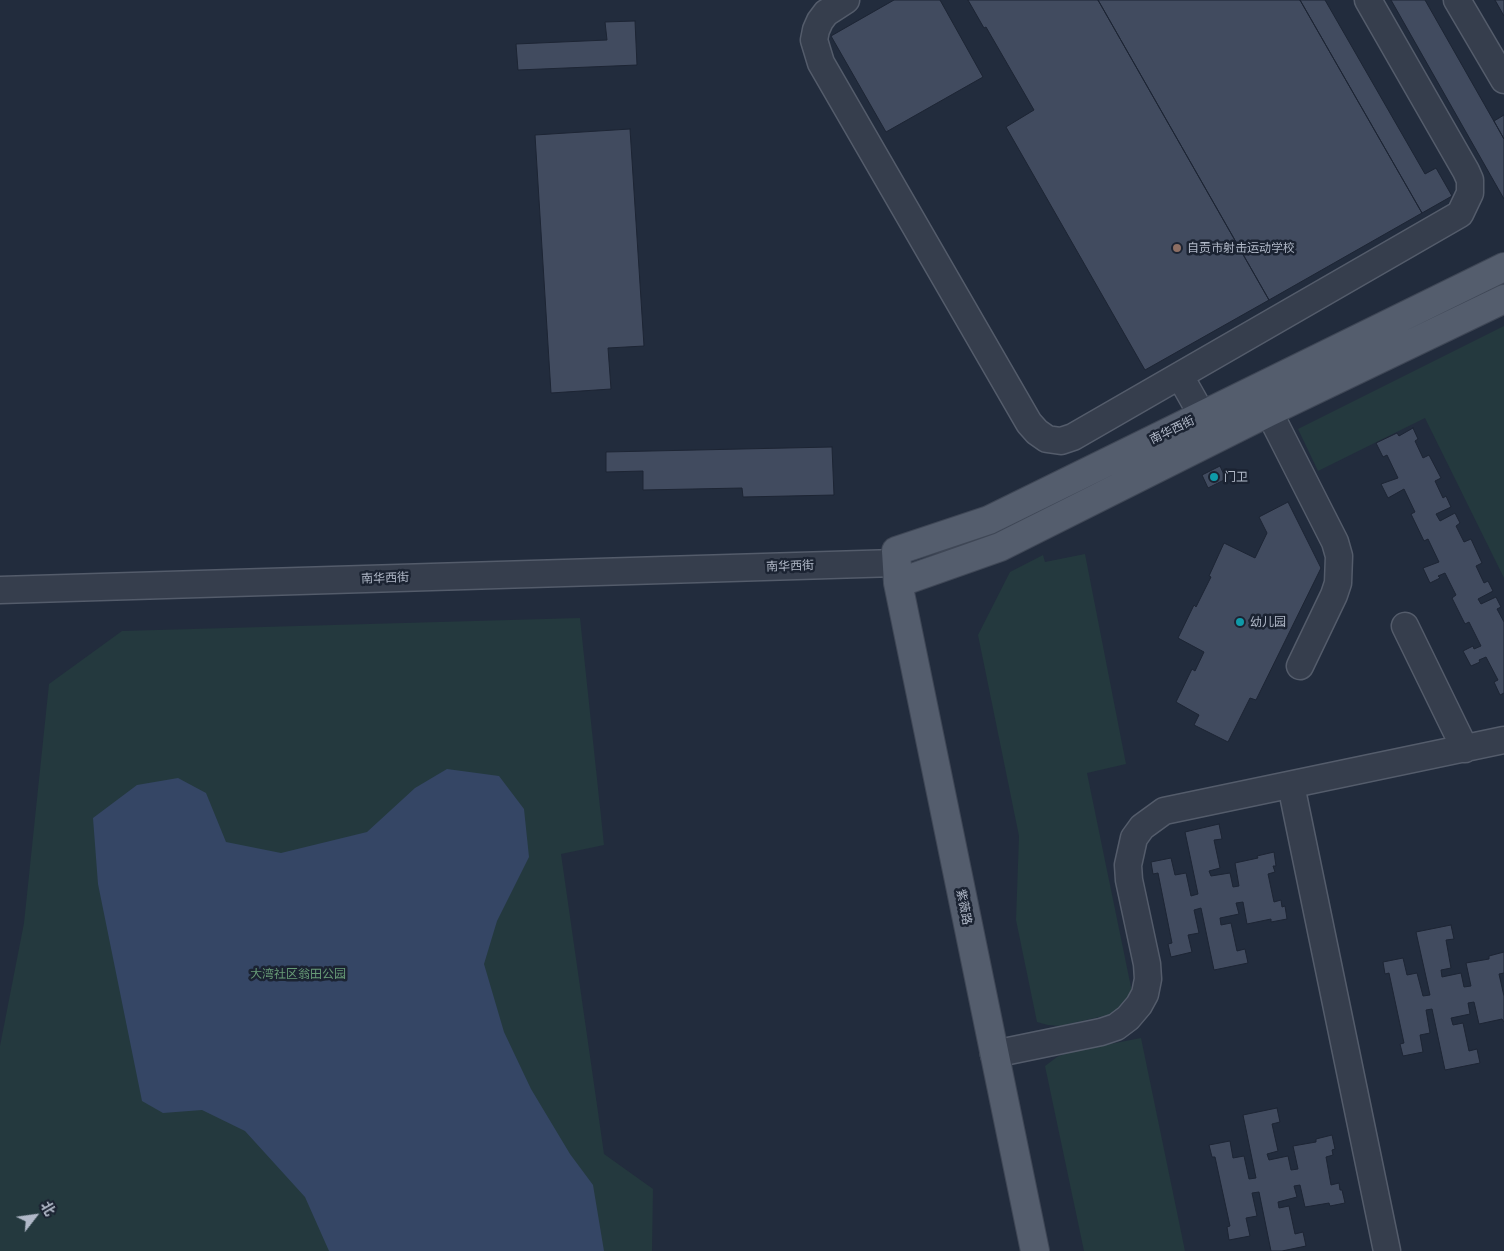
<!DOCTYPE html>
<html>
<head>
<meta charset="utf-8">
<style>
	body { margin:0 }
	#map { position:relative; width:1504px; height:1251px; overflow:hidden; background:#222c3d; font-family:Commissioner,"Noto Sans SC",sans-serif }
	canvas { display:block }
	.north { position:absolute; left:10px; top:1191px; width:50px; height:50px; -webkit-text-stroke:4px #1b2332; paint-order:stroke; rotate:60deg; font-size:14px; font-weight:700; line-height:20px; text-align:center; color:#b1b9c8 }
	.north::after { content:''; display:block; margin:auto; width:18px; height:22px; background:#b1b9c8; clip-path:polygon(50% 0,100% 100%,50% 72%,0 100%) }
</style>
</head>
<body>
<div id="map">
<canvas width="1504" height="1251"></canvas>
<div class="north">北</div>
</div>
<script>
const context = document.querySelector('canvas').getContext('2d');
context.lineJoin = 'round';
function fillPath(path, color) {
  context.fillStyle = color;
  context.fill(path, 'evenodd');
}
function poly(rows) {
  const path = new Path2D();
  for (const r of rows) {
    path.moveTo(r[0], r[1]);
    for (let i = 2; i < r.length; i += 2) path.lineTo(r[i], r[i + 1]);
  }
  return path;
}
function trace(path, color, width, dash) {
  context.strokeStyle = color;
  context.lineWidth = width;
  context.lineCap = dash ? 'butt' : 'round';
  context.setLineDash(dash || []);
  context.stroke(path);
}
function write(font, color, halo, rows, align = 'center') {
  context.font = font + ' Commissioner,"Noto Sans SC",sans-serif';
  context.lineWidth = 5;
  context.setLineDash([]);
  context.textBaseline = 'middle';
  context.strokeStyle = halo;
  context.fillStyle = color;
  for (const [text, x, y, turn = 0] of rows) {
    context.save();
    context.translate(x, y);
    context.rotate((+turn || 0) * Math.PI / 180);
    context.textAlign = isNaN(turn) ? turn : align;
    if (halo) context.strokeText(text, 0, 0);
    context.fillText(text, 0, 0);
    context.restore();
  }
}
fillPath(poly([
	[1504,326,1504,578,1425,418,1318,471,1298,429],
	[1085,554,1126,764,1087,773,1132,992,1116,1010,1108,1015,1060,1026,1048,1025,1037,1022,1016,920,1019,836,978,635,1010,572,1043,555,1045,562],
	[580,618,604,845,561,854,604,1154,653,1189,652,1251,0,1251,0,1046,24,923,49,684,122,631],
	[1141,1038,1185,1251,1084,1251,1045,1066,1057,1057,1069,1052]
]), '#24393e');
fillPath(poly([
	[447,769,499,776,524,809,529,857,497,921,484,964,504,1032,531,1089,570,1154,593,1185,604,1251,329,1251,305,1197,245,1131,202,1110,163,1113,142,1101,98,884,93,818,137,785,178,778,206,793,226,842,281,853,367,832,415,788]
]), '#354665');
const building = poly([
	[894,0,940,0,983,77,886,132,831,36,894,0],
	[968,0,1098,0,1269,300,1145,370,1006,127,1034,110,986,27,984,28,968,0],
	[1098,0,1300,0,1422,213,1269,300,1098,0],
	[1300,0,1325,0,1425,174,1436,168,1452,196,1422,213,1300,0],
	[1391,0,1425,0,1504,139,1504,199,1391,0],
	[1495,0,1504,0,1504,16,1495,0],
	[635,21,637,65,518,70,516,44,607,40,605,22,635,21],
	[1504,115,1504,139,1494,121,1504,115],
	[630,129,644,346,608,348,611,389,551,393,535,135,630,129],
	[1413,428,1418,439,1415,441,1423,458,1429,455,1441,478,1435,481,1443,498,1446,496,1451,507,1436,514,1440,521,1455,513,1460,523,1456,526,1464,542,1471,539,1482,563,1476,566,1484,583,1488,581,1493,591,1478,599,1481,604,1496,597,1501,607,1497,609,1504,622,1504,693,1500,695,1494,682,1498,680,1486,657,1479,660,1480,662,1471,666,1463,651,1473,646,1474,649,1481,646,1469,622,1465,624,1452,598,1456,595,1445,573,1438,576,1440,578,1430,583,1423,568,1439,562,1428,539,1424,541,1411,514,1415,512,1404,489,1388,498,1381,484,1398,478,1387,455,1383,457,1376,443,1397,433,1399,436,1413,428],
	[832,447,834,495,743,497,742,488,643,490,643,471,606,472,606,452,832,447],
	[1220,466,1226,479,1208,488,1202,475,1220,466],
	[1288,502,1321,568,1256,700,1250,698,1228,742,1194,725,1199,715,1176,702,1192,669,1195,671,1204,652,1178,638,1194,605,1196,607,1211,577,1209,576,1224,543,1255,558,1267,533,1259,517,1288,502],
	[1219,824,1222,839,1214,840,1220,868,1209,871,1211,876,1230,873,1233,887,1239,886,1235,863,1258,858,1257,856,1274,852,1276,866,1273,866,1275,872,1268,874,1274,902,1281,900,1282,907,1285,906,1287,919,1271,922,1271,919,1247,924,1243,902,1236,903,1239,914,1220,918,1221,925,1231,923,1237,951,1245,949,1248,963,1214,970,1201,908,1194,910,1199,933,1188,935,1192,952,1171,957,1168,944,1172,943,1158,873,1153,874,1151,862,1171,858,1175,875,1186,873,1191,896,1198,894,1185,832,1219,824],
	[1451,925,1454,939,1446,940,1451,968,1441,970,1442,977,1461,973,1464,987,1471,986,1466,963,1489,959,1489,956,1504,952,1504,973,1499,974,1504,996,1504,1022,1502,1019,1479,1024,1474,1002,1468,1003,1470,1014,1451,1018,1453,1025,1463,1023,1469,1051,1477,1049,1480,1063,1445,1070,1432,1009,1426,1010,1430,1033,1420,1035,1423,1052,1403,1056,1400,1044,1404,1043,1389,973,1385,974,1383,962,1403,958,1407,975,1417,973,1423,996,1430,995,1416,932,1451,925],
	[1277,1108,1280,1122,1272,1124,1278,1151,1267,1154,1269,1160,1288,1156,1291,1170,1298,1169,1293,1146,1316,1142,1316,1139,1332,1135,1335,1149,1332,1150,1333,1155,1326,1157,1331,1185,1339,1183,1340,1190,1342,1190,1345,1203,1330,1206,1329,1203,1305,1207,1300,1185,1294,1186,1297,1197,1278,1202,1279,1208,1289,1206,1295,1234,1303,1232,1306,1246,1282,1251,1271,1251,1259,1192,1252,1193,1257,1216,1246,1218,1250,1236,1229,1240,1227,1227,1230,1226,1215,1157,1212,1157,1209,1145,1230,1141,1233,1158,1244,1156,1249,1179,1256,1178,1243,1115,1277,1108]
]);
fillPath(building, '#414b5f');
trace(building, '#1d2534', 1);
const minor = poly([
	[846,0,826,13,820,21,816,30,814,40,821,63,1029,423,1037,432,1047,439,1061,441,1073,437,1460,214,1470,193,1470,180,1466,171,1368,0],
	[1457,0,1504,80],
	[1180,376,1202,415],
	[1269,412,1335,542,1339,556,1338,583,1334,595,1300,666],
	[0,590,896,563],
	[1405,626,1465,749],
	[1291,785,1387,1251],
	[994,1054,1101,1032,1116,1027,1128,1018,1139,1005,1145,994,1148,979,1147,964,1129,880,1128,865,1134,838,1142,827,1164,811,1504,740]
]);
const major = poly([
	[898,583,1000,547,1269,412,1504,299],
	[1035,1251,898,583,896,551,989,520,1504,267]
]);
trace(minor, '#545c6b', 29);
trace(major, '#3f4756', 30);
trace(minor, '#363e4d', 26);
trace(major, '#545d6d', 28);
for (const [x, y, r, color] of [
	[1177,248,5,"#8d6e63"],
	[1214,477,5,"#0f9aa8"],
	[1240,622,5,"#0f9aa8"]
]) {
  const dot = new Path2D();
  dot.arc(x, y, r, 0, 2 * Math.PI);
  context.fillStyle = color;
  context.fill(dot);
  trace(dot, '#1b2332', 2);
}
write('12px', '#b1b9c8', '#1b2332', [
	["自贡市射击运动学校",1187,248],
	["门卫",1224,477],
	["幼儿园",1250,622]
], 'left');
write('12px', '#b1b9c8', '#1b2332', [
	["南华西街",1172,430,-26],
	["南华西街",790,566,-2],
	["南华西街",385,578,-2],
	["紫薇路",964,907,79]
]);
write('12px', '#679a76', '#1b2332', [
	["大湾社区翁田公园",298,974]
]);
</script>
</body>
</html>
